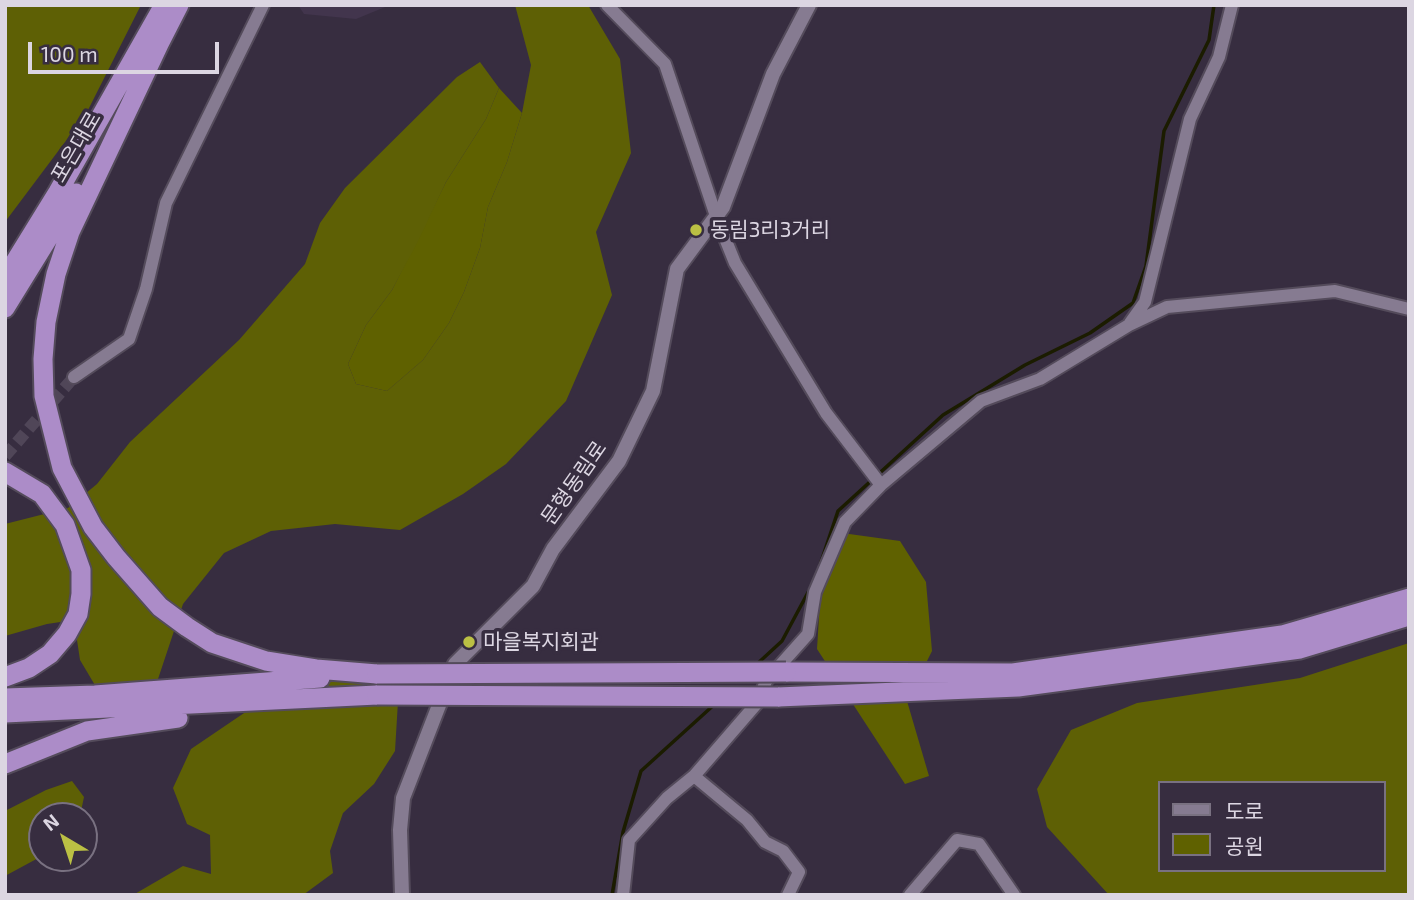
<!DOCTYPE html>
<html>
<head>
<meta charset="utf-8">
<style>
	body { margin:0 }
	#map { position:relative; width:1414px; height:900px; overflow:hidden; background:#372d40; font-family:"Exo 2","Noto Sans KR",sans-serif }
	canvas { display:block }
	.frame { position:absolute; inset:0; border:7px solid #dcd6e2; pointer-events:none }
	.legend { position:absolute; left:1158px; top:781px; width:228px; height:91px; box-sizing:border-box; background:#372d40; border:2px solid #797181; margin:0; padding:9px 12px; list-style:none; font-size:21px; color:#dcd6e2 }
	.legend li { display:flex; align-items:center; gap:14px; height:35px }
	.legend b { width:35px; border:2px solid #797181 }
	.north { position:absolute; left:28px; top:802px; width:70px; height:70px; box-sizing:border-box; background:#372d40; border:2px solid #797181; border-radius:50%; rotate:321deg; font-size:19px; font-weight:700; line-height:28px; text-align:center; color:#dcd6e2 }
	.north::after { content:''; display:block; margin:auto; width:24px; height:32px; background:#bbc044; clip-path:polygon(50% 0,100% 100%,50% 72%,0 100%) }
	.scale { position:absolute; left:28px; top:42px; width:191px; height:32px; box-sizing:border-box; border:4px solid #dcd6e2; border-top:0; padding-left:9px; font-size:21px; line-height:24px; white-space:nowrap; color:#dcd6e2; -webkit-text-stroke:5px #372d40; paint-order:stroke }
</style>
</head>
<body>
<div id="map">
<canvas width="1414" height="900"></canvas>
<div class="frame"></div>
<ul class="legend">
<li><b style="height:9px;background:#867b91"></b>도로</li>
<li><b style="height:19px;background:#5f6100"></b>공원</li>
</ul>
<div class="north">N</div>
<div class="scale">100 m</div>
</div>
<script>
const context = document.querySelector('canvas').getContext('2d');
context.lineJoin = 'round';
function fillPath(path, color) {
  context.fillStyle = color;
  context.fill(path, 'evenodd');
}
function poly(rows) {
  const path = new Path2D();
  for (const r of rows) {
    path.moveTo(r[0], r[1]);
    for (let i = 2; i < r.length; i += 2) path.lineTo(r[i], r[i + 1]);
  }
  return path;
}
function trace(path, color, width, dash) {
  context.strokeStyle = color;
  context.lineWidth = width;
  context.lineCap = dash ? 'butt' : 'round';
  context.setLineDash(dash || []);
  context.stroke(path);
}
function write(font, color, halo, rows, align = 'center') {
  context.font = font + ' "Exo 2","Noto Sans KR",sans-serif';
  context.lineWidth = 7;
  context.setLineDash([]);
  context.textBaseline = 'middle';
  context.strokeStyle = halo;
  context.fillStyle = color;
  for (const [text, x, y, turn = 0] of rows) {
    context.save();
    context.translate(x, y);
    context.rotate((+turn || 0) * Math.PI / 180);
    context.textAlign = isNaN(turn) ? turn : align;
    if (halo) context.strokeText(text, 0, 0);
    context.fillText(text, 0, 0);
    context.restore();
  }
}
fillPath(poly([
	[298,5,390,5,356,19,304,14]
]), '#42354d');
fillPath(poly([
	[499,88,522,113,507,162,488,207,480,248,464,292,449,323,423,360,387,391,356,384,348,364,366,325,392,290,446,182,486,119],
	[842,533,900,541,926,582,932,651,907,701,929,776,905,784,817,649,820,601]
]), '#5f6100');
fillPath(poly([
	[5,5,141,5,86,114,5,222],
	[515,5,588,5,620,59,631,153,596,232,612,295,566,401,506,464,463,494,400,530,335,524,271,531,224,553,183,604,157,682,102,697,80,660,74,620,47,624,5,636,5,524,68,508,97,484,130,442,239,340,305,264,320,223,345,188,457,77,480,62,499,88,486,119,446,182,418,241,392,290,366,325,348,364,356,384,387,391,423,360,449,323,464,292,480,248,488,207,507,162,522,113,531,65],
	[1409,643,1409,895,1109,895,1047,827,1037,789,1071,730,1137,703,1300,678],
	[1160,783,1384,783,1384,870,1160,870],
	[370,676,399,685,395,751,374,784,343,813,330,851,333,873,303,895,133,895,183,866,211,874,210,835,187,824,173,788,191,749,278,690,308,677],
	[72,781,84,797,80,816,42,816,42,856,5,876,5,811,46,790]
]), '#5e6005');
trace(poly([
	[820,565,838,511,943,415,1025,365,1090,333,1133,303,1146,266,1164,131,1209,40,1214,5],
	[757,664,782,641,812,585],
	[612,895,623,832,641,771,716,703]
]), '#1b1c00', 3.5);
trace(poly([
	[5,456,74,377]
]), '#504658', 12, [12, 6]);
const minor = poly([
	[607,5,665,64,716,216,735,263,826,413,881,485],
	[1130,323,1145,302,1190,119,1219,57,1232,5],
	[74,377,129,339,146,289,166,203,263,5],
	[694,776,747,820,765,842,783,851,799,872,788,895],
	[623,895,629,840,667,798,694,776,758,702,766,681,808,634,815,592,845,522,881,485,981,401,1040,379,1129,325,1167,307,1335,291,1409,309],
	[910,895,957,840,979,844,1014,895]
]);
const tertiary = poly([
	[402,895,400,830,403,798,455,664,533,586,553,549,619,461,653,391,677,269,723,207,773,74,809,5]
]);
const trunk = poly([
	[161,40,70,232,56,274,46,322,43,359,44,396,62,468,93,527,116,557,160,607,187,627,212,643,266,661,316,669,377,674],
	[156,50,179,5],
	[5,278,58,192,164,5],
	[5,308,76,193],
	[5,472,42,494,65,525,81,570,81,594,78,614,67,634,50,654,29,668,5,677],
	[786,672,1013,673,1282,635,1409,598],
	[778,697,1018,687,1300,649,1409,616],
	[5,698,95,695,320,678],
	[5,713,377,695],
	[5,764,87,731,178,718]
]);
trace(minor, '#544b5b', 16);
trace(tertiary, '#544b5b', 18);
trace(trunk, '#544b5b', 23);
trace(minor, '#867b91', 12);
trace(tertiary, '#867b91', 14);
trace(trunk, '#ac8cc8', 19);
const trunkBridge = poly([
	[377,674,786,672],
	[377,695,778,697]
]);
trace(trunkBridge, '#544b5b', 23, []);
trace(trunkBridge, '#ac8cc8', 19);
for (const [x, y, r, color] of [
	[696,230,7,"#bbc044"],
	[469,642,7,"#bbc044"]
]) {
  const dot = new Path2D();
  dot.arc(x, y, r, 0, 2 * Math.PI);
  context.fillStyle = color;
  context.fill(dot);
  trace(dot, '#372d40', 2.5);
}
write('21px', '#dcd6e2', '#372d40', [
	["포은대로",76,147,-60],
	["문형동림로",574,483,-55]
]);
write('21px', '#dcd6e2', '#372d40', [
	["동림3리3거리",710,230],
	["마을복지회관",483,642]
], 'left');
</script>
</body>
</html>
